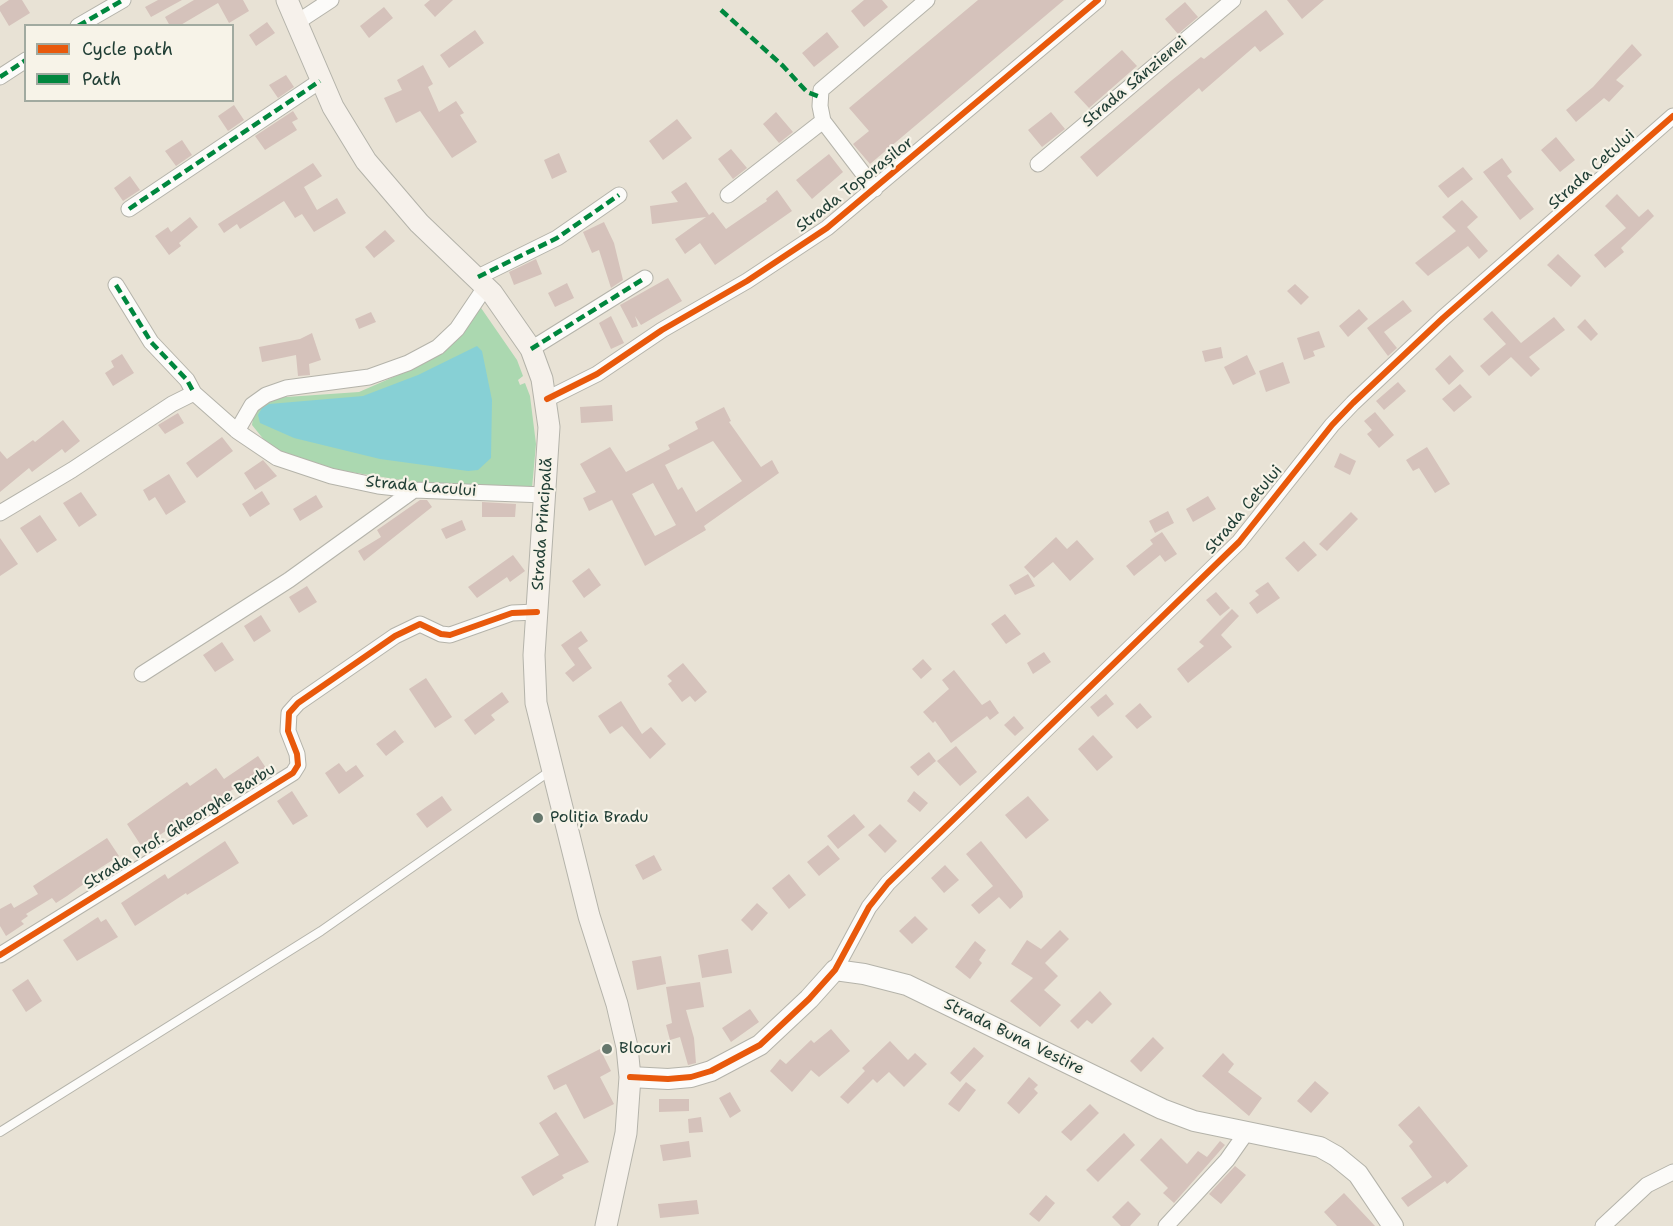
<!DOCTYPE html>
<html>
<head>
<meta charset="utf-8">
<style>
	body { margin:0 }
	#map { position:relative; width:1673px; height:1226px; overflow:hidden; background:#e8e2d5; font-family:"Shantell Sans",sans-serif }
	canvas { display:block }
	.legend { position:absolute; left:24px; top:24px; width:210px; height:78px; box-sizing:border-box; background:#f7f3e8; border:2px solid #a1aaa0; margin:0; padding:8px 10px; list-style:none; font-size:18px; color:#1f3d34 }
	.legend li { display:flex; align-items:center; gap:12px; height:30px }
	.legend b { width:30px; border:2px solid #a1aaa0 }
</style>
</head>
<body>
<div id="map">
<canvas width="1673" height="1226"></canvas>
<ul class="legend">
<li><b style="height:8px;background:#e8590c"></b>Cycle path</li>
<li><b style="height:8px;background:#00873e"></b>Path</li>
</ul>
</div>
<script>
const context = document.querySelector('canvas').getContext('2d');
context.lineJoin = 'round';
function fillPath(path, color) {
  context.fillStyle = color;
  context.fill(path, 'evenodd');
}
function poly(rows) {
  const path = new Path2D();
  for (const r of rows) {
    path.moveTo(r[0], r[1]);
    for (let i = 2; i < r.length; i += 2) path.lineTo(r[i], r[i + 1]);
  }
  return path;
}
function trace(path, color, width, dash) {
  context.strokeStyle = color;
  context.lineWidth = width;
  context.lineCap = dash ? 'butt' : 'round';
  context.setLineDash(dash || []);
  context.stroke(path);
}
function write(font, color, halo, rows, align = 'center') {
  context.font = font + ' "Shantell Sans",sans-serif';
  context.lineWidth = 4.5;
  context.setLineDash([]);
  context.textBaseline = 'middle';
  context.strokeStyle = halo;
  context.fillStyle = color;
  for (const [text, x, y, turn = 0] of rows) {
    context.save();
    context.translate(x, y);
    context.rotate((+turn || 0) * Math.PI / 180);
    context.textAlign = isNaN(turn) ? turn : align;
    if (halo) context.strokeText(text, 0, 0);
    context.fillText(text, 0, 0);
    context.restore();
  }
}
fillPath(poly([
	[479,305,517,360,523,376,518,380,520,385,525,383,530,396,536,444,532,488,433,485,331,469,295,458,279,450,265,441,252,425,254,411,272,398,359,392,421,365,442,349]
]), '#abd8b0');
fillPath(poly([
	[477,346,482,351,492,400,491,458,478,470,468,471,380,459,294,438,260,423,258,415,262,408,269,404,363,396,418,375]
]), '#87d0d5');
fillPath(poly([
	[9,0,22,0,30,13,9,26,0,11,0,6],
	[158,0,182,0,151,17,145,7],
	[194,0,243,0,249,11,229,23,218,3,179,26,170,26,165,17],
	[430,0,453,0,435,17,424,5],
	[864,0,882,0,888,7,864,27,851,11],
	[978,0,1064,0,870,164,853,144,869,131,849,108],
	[1287,0,1324,0,1302,19],
	[1185,2,1198,17,1178,34,1165,19],
	[384,7,393,18,369,38,360,26],
	[1266,10,1284,34,1260,52,1255,46,1202,92,1199,88,1097,177,1080,157,1172,80,1201,57,1204,59],
	[267,22,275,33,256,46,249,35],
	[475,30,484,43,449,68,440,55],
	[827,32,839,47,814,67,802,53],
	[1632,44,1642,55,1616,80,1624,86,1609,102,1604,98,1576,122,1566,110,1593,87],
	[1122,50,1137,66,1089,108,1074,92],
	[423,65,433,84,428,87,439,112,456,101,464,113,460,115,477,142,452,158,420,111,396,123,384,98,402,90,397,80],
	[286,75,294,87,278,98,269,85],
	[234,105,244,120,228,131,218,116],
	[293,111,298,119,292,122,297,130,265,150,255,136],
	[776,112,793,132,779,143,763,124],
	[1051,112,1065,129,1042,147,1028,130],
	[677,119,692,138,663,160,649,141],
	[1556,137,1575,160,1560,172,1541,150],
	[182,140,192,155,176,166,165,151],
	[731,149,747,168,733,179,718,159],
	[559,153,567,172,552,179,544,160],
	[829,154,843,172,812,199,796,180],
	[1502,158,1512,172,1507,176,1534,209,1520,220,1483,172],
	[313,163,322,176,304,187,317,210,337,198,346,213,314,232,302,214,295,218,284,201,240,229,237,224,224,233,218,224],
	[1463,167,1473,179,1448,198,1438,186],
	[130,176,140,190,123,201,114,188],
	[686,182,709,215,713,212,726,229,767,201,766,199,777,190,792,211,715,265,700,243,685,254,675,239,706,217,652,224,650,206,678,202,671,192],
	[1617,194,1639,217,1648,209,1654,216,1621,248,1624,252,1605,268,1594,255,1626,228,1605,206],
	[1462,200,1478,217,1467,227,1488,251,1479,259,1468,246,1428,276,1415,263,1456,231,1442,217],
	[190,217,198,227,179,243,181,246,169,255,155,236,168,227,171,232],
	[604,222,614,243,623,280,611,288,599,250,592,253,583,232],
	[385,230,395,241,374,258,365,247],
	[1558,254,1581,276,1571,287,1547,265],
	[536,259,542,274,514,285,509,272],
	[668,278,682,301,641,325,635,316,638,326,632,328,620,305],
	[567,283,574,298,555,307,548,293],
	[1295,284,1309,297,1301,305,1287,291],
	[1403,300,1412,311,1384,332,1397,348,1388,356,1367,328],
	[1359,309,1368,319,1348,337,1339,326],
	[1492,311,1521,343,1554,317,1565,330,1529,357,1540,369,1531,377,1511,357,1489,376,1480,366,1506,344,1483,319],
	[371,312,376,322,359,329,355,319],
	[611,316,624,343,611,349,599,323],
	[1585,319,1598,334,1591,341,1577,327],
	[1319,331,1325,347,1313,351,1315,356,1304,360,1297,338],
	[312,333,321,360,309,364,310,375,298,376,296,355,262,362,259,347,300,339],
	[1221,347,1223,358,1205,362,1202,351],
	[122,354,134,373,113,386,105,373,114,367,111,361],
	[1247,355,1256,374,1233,385,1224,367],
	[1450,355,1464,371,1449,385,1435,369],
	[1283,362,1290,383,1266,392,1259,371],
	[1398,382,1406,391,1384,410,1376,401],
	[1460,384,1472,397,1454,412,1442,399],
	[612,405,613,421,581,423,580,407],
	[724,407,731,421,729,422,761,467,772,460,779,473,704,526,706,530,645,566,612,500,589,511,583,498,596,492,580,464,610,447,626,472,670,449,668,445,698,429,695,422],
	[713,441,742,481,696,512,682,487,678,490,665,465],
	[653,483,676,525,655,536,632,494],
	[1375,412,1394,435,1379,448,1367,434,1372,430,1364,421],
	[178,413,184,423,165,434,158,425],
	[63,420,80,441,65,453,62,449,32,472,29,468,0,492,0,451,7,459,33,440,35,442],
	[222,437,233,451,197,478,186,463],
	[1427,447,1450,484,1435,493,1419,468,1413,471,1406,460],
	[1340,453,1356,461,1350,475,1334,467],
	[263,460,277,476,255,490,244,473],
	[169,474,186,502,166,515,155,497,149,501,143,490],
	[262,491,270,504,250,517,242,504],
	[81,492,97,515,79,527,63,503],
	[316,495,323,507,300,521,293,509],
	[1208,496,1216,509,1193,522,1186,509],
	[420,500,427,500,432,507,364,561,358,551,381,537,377,530],
	[482,502,516,504,515,517,482,517],
	[1168,511,1174,523,1155,533,1149,521],
	[1351,512,1358,519,1327,551,1319,544],
	[40,515,57,540,37,553,20,528],
	[462,520,466,530,446,539,441,529],
	[1162,532,1177,554,1165,562,1160,555,1134,576,1126,566,1153,544,1150,540],
	[1056,537,1067,549,1077,540,1094,559,1070,581,1053,562,1034,578,1024,567],
	[0,538,18,564,0,576],
	[1304,541,1317,555,1298,572,1285,558],
	[513,555,525,571,510,582,507,577,477,598,468,587],
	[589,568,601,585,584,598,572,581],
	[1028,574,1035,586,1015,595,1009,585],
	[1268,582,1280,598,1257,614,1249,603,1259,595,1255,591],
	[307,586,317,602,299,613,289,597],
	[1216,592,1230,608,1220,616,1206,600],
	[1232,609,1239,616,1221,635,1232,647,1188,683,1177,669,1204,646,1199,642],
	[1005,614,1021,634,1006,644,991,624],
	[261,615,271,631,254,642,244,626],
	[581,631,588,641,578,648,592,668,573,682,565,673,575,665,561,645],
	[222,642,234,660,215,672,203,655],
	[1044,652,1051,662,1033,674,1027,663],
	[923,659,932,669,921,679,912,669],
	[683,663,707,692,695,702,690,696,682,702,668,684,672,681,667,676],
	[954,670,982,705,990,700,999,713,990,720,987,716,951,743,935,721,933,723,923,712,949,689,942,680],
	[426,678,452,717,435,728,409,689],
	[502,692,509,702,491,715,495,720,475,735,464,720],
	[1106,694,1114,704,1098,717,1090,707],
	[621,701,642,734,651,727,666,744,650,759,622,726,610,734,598,716],
	[1140,703,1152,717,1137,729,1125,716],
	[1014,716,1024,728,1015,736,1004,725],
	[395,730,404,742,386,756,376,744],
	[1093,735,1113,757,1097,771,1078,749],
	[956,746,977,772,960,786,937,761],
	[929,752,936,761,918,776,910,767],
	[258,756,270,774,247,790,242,783,209,806,207,803,142,847,127,824,187,782,190,786,216,768,224,779],
	[339,763,346,772,356,765,364,776,339,794,325,773],
	[292,791,308,816,293,825,277,801],
	[914,791,928,803,920,812,907,801],
	[442,796,452,810,427,828,416,814],
	[1028,796,1049,820,1026,839,1005,815],
	[854,814,865,827,838,849,827,836],
	[880,824,897,841,885,853,868,835],
	[107,838,119,856,86,877,88,881,67,896,56,903,52,898,26,914,28,916,21,921,24,924,6,936,0,926,0,909,11,903,14,908,38,894,33,886],
	[225,841,239,863,187,895,186,893,135,926,121,903,165,874,168,879],
	[981,841,1022,892,1023,897,1010,909,999,897,979,914,971,905,993,886,966,854],
	[828,845,840,859,819,876,807,862],
	[654,855,662,870,643,880,635,865],
	[945,865,959,880,944,893,931,878],
	[789,874,806,895,789,909,772,888],
	[757,903,768,913,752,931,741,920],
	[915,916,928,929,912,944,899,931],
	[98,917,101,922,106,919,118,937,77,961,63,940],
	[1060,930,1069,939,1045,963,1058,976,1044,990,1061,1005,1040,1027,1010,1001,1033,978,1011,964,1027,940,1041,949],
	[975,941,986,950,979,960,982,963,970,979,955,967],
	[728,949,732,973,702,978,698,955],
	[661,956,666,984,637,990,632,961],
	[28,979,42,1001,26,1012,12,990],
	[700,982,704,1007,686,1010,694,1038,696,1063,688,1065,680,1037,670,1040,666,1025,672,1023,666,987],
	[1100,991,1112,1004,1092,1024,1087,1020,1078,1029,1070,1021],
	[750,1009,759,1022,731,1042,722,1028],
	[831,1029,850,1051,819,1077,811,1070,792,1092,770,1071,780,1059,786,1064,811,1040,814,1043],
	[1153,1037,1164,1048,1141,1072,1130,1061],
	[890,1041,908,1060,915,1053,927,1064,904,1087,889,1072,877,1083,873,1079,848,1104,840,1097,865,1071,862,1068],
	[974,1047,984,1056,960,1082,950,1073],
	[600,1049,611,1071,600,1077,614,1104,584,1119,566,1084,554,1090,547,1076],
	[1223,1053,1234,1064,1228,1072,1262,1098,1249,1116,1202,1076],
	[1029,1077,1038,1085,1034,1089,1038,1093,1019,1114,1007,1103],
	[1315,1081,1329,1093,1311,1113,1297,1101],
	[966,1082,976,1090,959,1112,948,1104],
	[730,1092,741,1111,730,1118,719,1098],
	[659,1099,689,1099,689,1111,659,1112],
	[1090,1104,1099,1113,1071,1141,1061,1132],
	[1419,1106,1468,1166,1447,1184,1445,1181,1408,1207,1401,1198,1432,1177,1409,1146,1413,1142,1398,1125],
	[556,1112,589,1162,562,1175,564,1178,533,1196,521,1177,559,1155,539,1123],
	[701,1117,703,1132,689,1133,688,1119],
	[1124,1133,1135,1145,1098,1182,1086,1170],
	[1161,1138,1187,1164,1198,1151,1207,1157,1220,1141,1225,1145,1174,1203,1163,1193,1168,1188,1140,1160],
	[689,1141,691,1157,663,1161,660,1145],
	[1235,1166,1246,1175,1221,1204,1209,1194],
	[1344,1193,1375,1226,1337,1226,1324,1212],
	[1046,1195,1055,1203,1039,1222,1029,1214],
	[697,1200,699,1214,660,1218,658,1204],
	[1128,1201,1141,1214,1130,1226,1121,1226,1112,1217]
]), '#d5c2bb');
const service = poly([
	[0,1132,321,931,550,771]
]);
const minor = poly([
	[296,23,331,0],
	[78,26,123,0],
	[0,77,26,60],
	[1038,164,1233,0],
	[875,189,823,121,820,106,821,90,927,0],
	[728,195,823,121],
	[129,209,320,81],
	[478,277,557,238,619,195],
	[116,285,151,342,187,380,194,393],
	[531,349,645,278],
	[547,399,597,374,662,330,747,281,827,228,1098,0],
	[237,431,252,405,266,395,286,388,369,377,408,363,438,347,457,329,486,286],
	[0,513,72,470,172,404,194,393,237,431,277,458,331,476,378,486,414,490,545,495],
	[142,674,289,580,414,490],
	[0,955,293,773,298,765,297,754,288,731,289,713,298,703,395,636,420,624,441,634,450,635,512,613,537,612],
	[835,970,869,907,888,883,1239,542,1332,425,1353,403,1443,318,1673,116],
	[1166,1226,1227,1160,1246,1133],
	[1603,1226,1647,1185,1673,1172]
]);
const tertiary = poly([
	[630,1077,668,1079,691,1077,711,1071,760,1045,809,999,835,970,864,974,907,985,1162,1109,1194,1121,1320,1147,1336,1156,1358,1174,1393,1226]
]);
const secondary = poly([
	[287,0,333,107,366,161,419,223,492,293,531,349,542,379,549,427,534,655,536,703,589,916,617,1004,627,1047,630,1077,626,1133,606,1226]
]);
trace(service, '#b4b3aa', 10);
trace(minor, '#b4b3aa', 17);
trace(tertiary, '#b4b3aa', 22);
trace(secondary, '#b4b3aa', 23);
trace(service, '#fcfbf9', 8);
trace(minor, '#fcfbf9', 15);
trace(tertiary, '#fcfbf9', 20);
trace(secondary, '#f6f1eb', 21);
trace(poly([
	[721,10,783,66,807,92,820,97],
	[78,26,123,0],
	[0,77,26,60],
	[129,209,320,81],
	[478,277,557,238,619,195],
	[116,285,151,342,187,380,194,393],
	[531,349,645,278]
]), '#00873e', 4.5, [9, 4.5]);
trace(poly([
	[547,399,597,374,662,330,747,281,827,228,1098,0],
	[0,955,293,773,298,765,297,754,288,731,289,713,298,703,395,636,420,624,441,634,450,635,512,613,537,612],
	[630,1077,668,1079,691,1077,711,1071,760,1045,809,999,835,970,869,907,888,883,1239,542,1332,425,1353,403,1443,318,1673,116]
]), '#e8590c', 6);
for (const [x, y, r, color] of [
	[538,818,6,"#65776c"],
	[607,1049,6,"#65776c"]
]) {
  const dot = new Path2D();
  dot.arc(x, y, r, 0, 2 * Math.PI);
  context.fillStyle = color;
  context.fill(dot);
  trace(dot, '#f7f3e8', 2);
}
write('16px', '#1f3d34', '#f7f3e8', [
	["Strada Sânzienei",1135,82,-40],
	["Strada Cetului",1592,170,-42],
	["Strada Toporașilor",855,185,-38],
	["Strada Lacului",421,487,5],
	["Strada Cetului",1244,510,-50],
	["Strada Principală",543,524,-86],
	["Strada Prof. Gheorghe Barbu",180,827,-32],
	["Strada Buna Vestire",1014,1037,26]
]);
write('16px', '#1f3d34', '#f7f3e8', [
	["Poliția Bradu",550,818],
	["Blocuri",619,1049]
], 'left');
</script>
</body>
</html>
